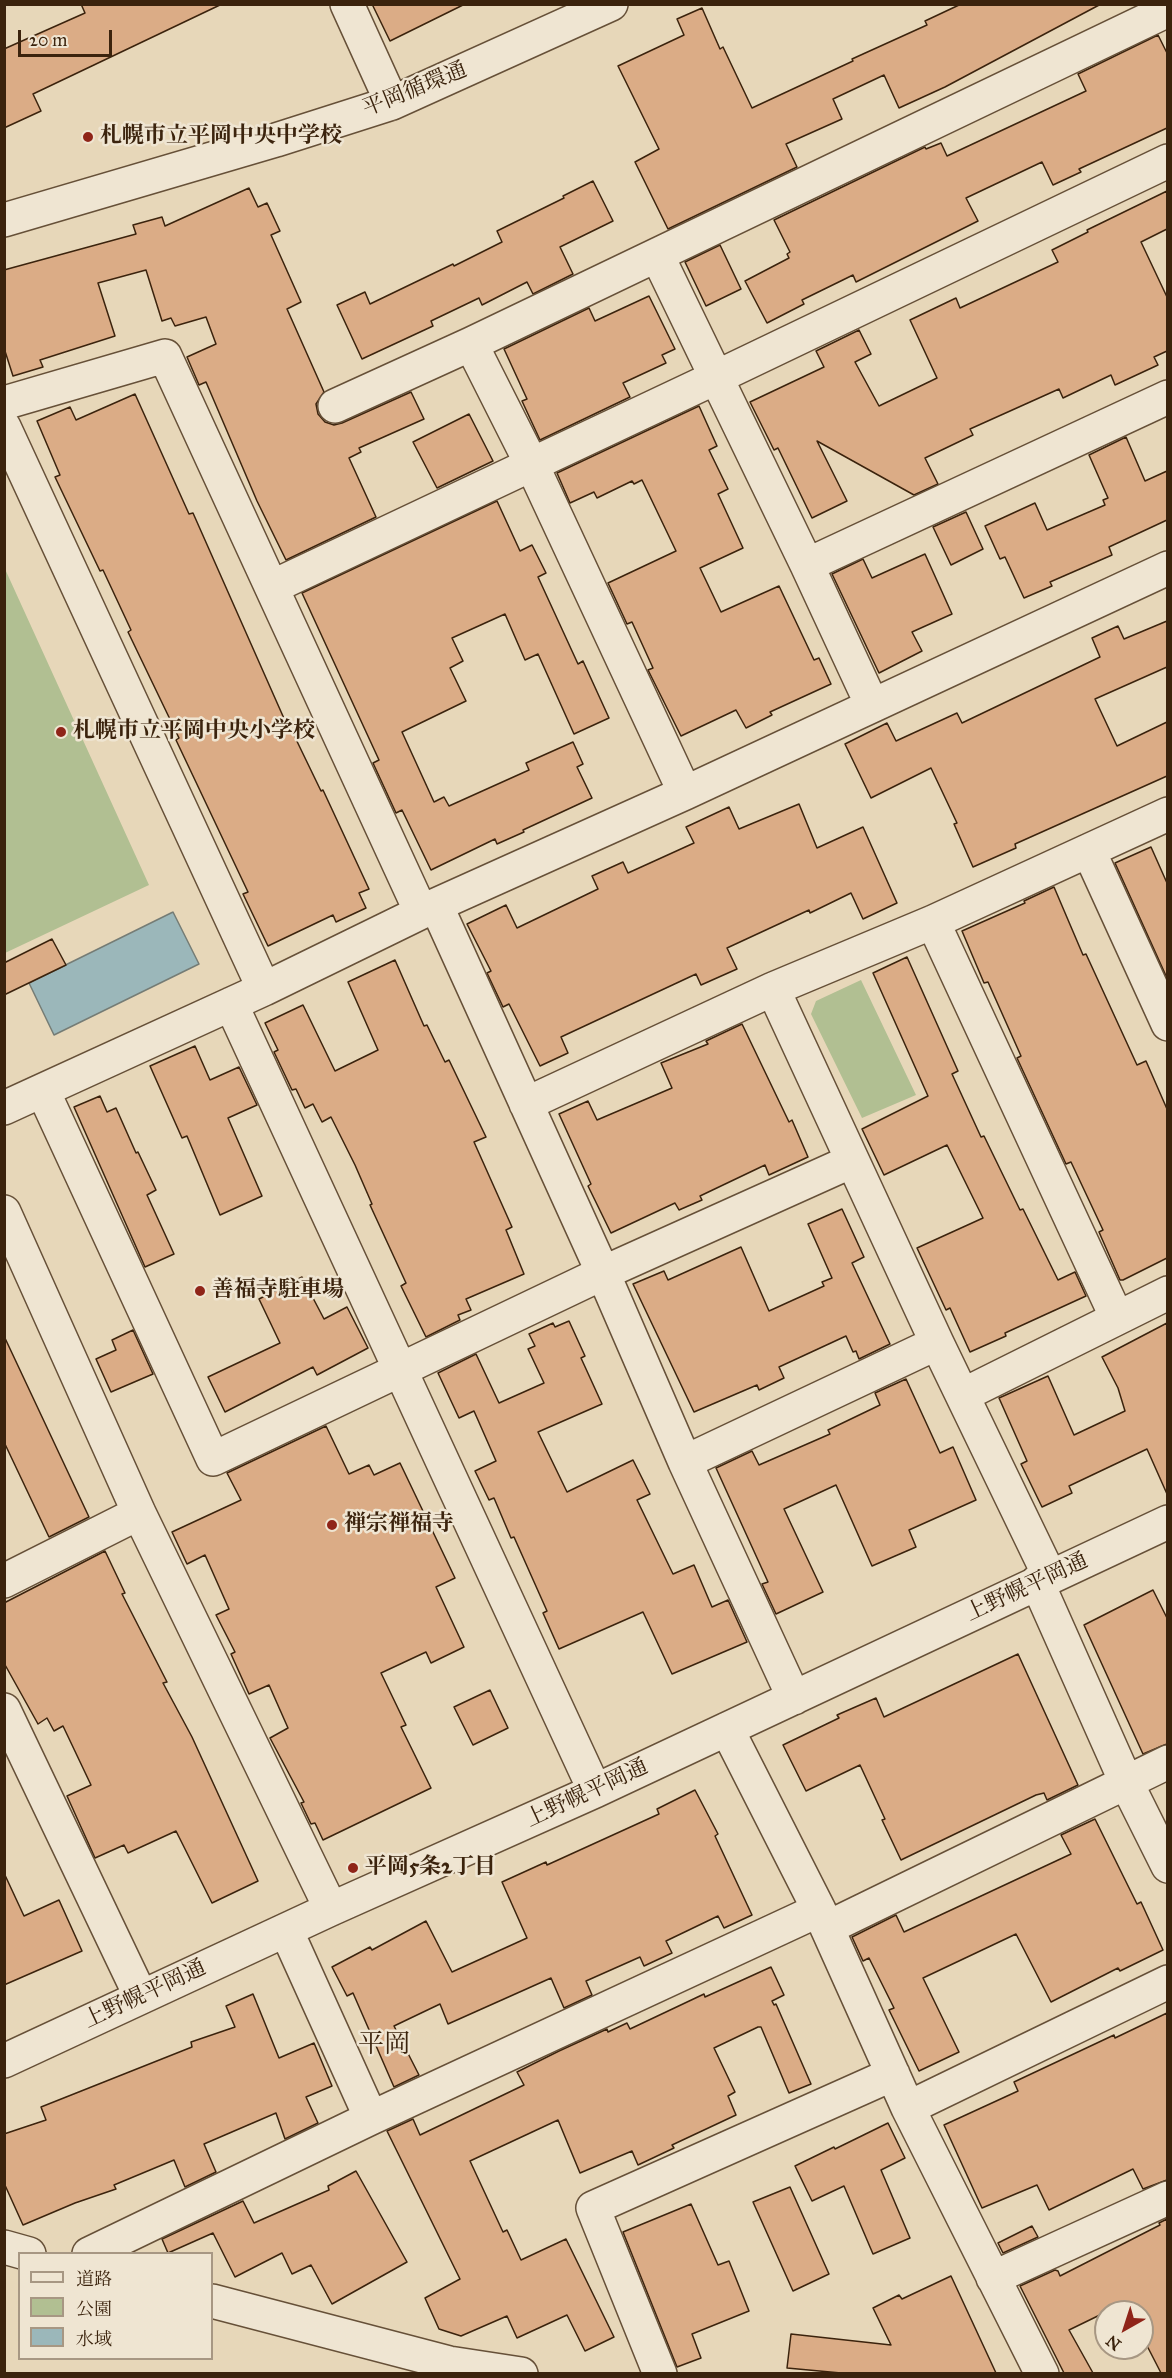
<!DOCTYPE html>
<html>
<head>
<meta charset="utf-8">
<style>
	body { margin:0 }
	#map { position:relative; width:1172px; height:2378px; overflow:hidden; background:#e7d7b9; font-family:"IM FELL Great Primer","Noto Serif JP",serif }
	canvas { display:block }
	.frame { position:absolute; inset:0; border:6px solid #3b230d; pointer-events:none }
	.legend { position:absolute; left:18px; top:2252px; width:195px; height:108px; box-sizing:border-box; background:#efe5d2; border:2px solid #a79783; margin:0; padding:8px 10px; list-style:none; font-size:18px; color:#3b230d }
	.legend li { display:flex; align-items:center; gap:12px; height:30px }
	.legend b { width:30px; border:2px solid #a79783 }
	.north { position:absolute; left:1094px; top:2300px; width:60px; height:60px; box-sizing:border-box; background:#efe5d2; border:2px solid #a79783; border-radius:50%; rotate:219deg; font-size:16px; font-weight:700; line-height:24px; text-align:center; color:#3b230d }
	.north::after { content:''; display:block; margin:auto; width:21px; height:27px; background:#8f2418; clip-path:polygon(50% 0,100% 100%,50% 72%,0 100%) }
	.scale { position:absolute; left:18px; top:30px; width:94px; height:27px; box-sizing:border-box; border:3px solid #3b230d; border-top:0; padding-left:8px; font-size:18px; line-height:21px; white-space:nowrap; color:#3b230d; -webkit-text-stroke:4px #efe5d2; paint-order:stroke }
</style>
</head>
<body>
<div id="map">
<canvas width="1172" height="2378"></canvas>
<div class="frame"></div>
<ul class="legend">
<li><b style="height:8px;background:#efe5d2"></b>道路</li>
<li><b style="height:16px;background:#b1bf92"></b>公園</li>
<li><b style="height:16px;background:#9bb7ba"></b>水域</li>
</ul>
<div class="north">N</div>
<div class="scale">20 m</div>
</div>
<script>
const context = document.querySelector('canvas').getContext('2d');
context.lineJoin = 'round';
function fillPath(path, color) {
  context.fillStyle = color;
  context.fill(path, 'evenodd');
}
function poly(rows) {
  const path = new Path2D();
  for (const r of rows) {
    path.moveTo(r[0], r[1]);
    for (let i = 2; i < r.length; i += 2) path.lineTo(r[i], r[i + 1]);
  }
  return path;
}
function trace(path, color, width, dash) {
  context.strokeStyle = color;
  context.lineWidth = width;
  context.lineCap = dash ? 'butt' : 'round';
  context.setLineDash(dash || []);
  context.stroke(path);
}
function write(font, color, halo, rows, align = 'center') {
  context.font = font + ' "IM FELL Great Primer","Noto Serif JP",serif';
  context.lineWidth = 5;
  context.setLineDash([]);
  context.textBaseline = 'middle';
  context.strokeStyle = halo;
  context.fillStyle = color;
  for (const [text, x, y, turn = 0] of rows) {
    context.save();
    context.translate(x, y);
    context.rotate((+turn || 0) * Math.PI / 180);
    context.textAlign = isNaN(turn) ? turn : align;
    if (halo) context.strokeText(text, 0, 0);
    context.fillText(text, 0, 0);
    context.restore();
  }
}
fillPath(poly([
	[5,569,149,885,5,953,4,953],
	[861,980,916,1095,862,1118,811,1014,816,1001]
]), '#b1bf92');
const water = poly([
	[173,912,199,964,54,1035,29,983,173,912]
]);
fillPath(water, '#9bb7ba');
trace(water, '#757c75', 1.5);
const building = poly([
	[81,4,222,4,33,94,41,111,4,128,4,49,85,13,81,4],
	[372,4,465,4,390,41,372,4],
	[1101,4,945,87,899,108,884,75,833,99,842,119,786,144,797,167,668,229,635,162,659,149,618,66,684,35,677,19,702,8,720,49,723,47,752,108,853,61,852,59,927,25,925,21,959,5,1101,4],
	[1158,35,1167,53,1167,128,1079,169,1081,172,1053,185,1042,162,966,198,978,221,856,282,853,275,802,300,804,304,767,323,745,281,789,258,787,254,790,252,774,220,925,147,926,149,941,143,947,156,1086,91,1078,74,1158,35],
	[593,181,613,221,560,247,573,274,533,294,527,282,482,305,479,298,431,321,433,326,362,359,337,305,365,292,370,304,453,264,454,266,502,242,497,231,564,198,563,196,593,181],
	[249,188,258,207,267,203,280,231,271,235,301,302,287,309,324,392,316,404,318,414,325,422,334,425,342,423,411,392,424,419,359,448,361,452,349,458,376,517,286,560,257,501,206,382,199,385,187,357,216,344,206,317,175,326,171,318,162,321,146,270,98,283,115,336,40,360,43,367,13,376,4,348,4,270,136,234,133,225,162,217,165,226,249,188],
	[1167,191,1167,229,1141,242,1167,297,1167,351,1154,357,1158,365,1115,385,1111,375,1063,398,1059,389,970,429,973,435,925,458,938,484,914,495,817,441,847,501,812,518,778,448,774,450,750,402,824,367,816,351,859,330,871,354,855,362,879,406,937,378,910,320,956,298,960,308,1058,262,1052,250,1088,232,1087,230,1167,191],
	[720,245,741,289,706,306,685,262,720,245],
	[649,296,675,349,662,355,666,363,623,383,630,397,540,440,522,401,527,399,504,349,589,308,595,321,649,296],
	[135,394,189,514,193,513,290,732,292,731,321,791,323,790,369,889,359,893,366,908,336,922,333,915,268,946,243,894,248,892,176,740,179,738,128,632,131,630,103,570,100,571,55,477,60,475,37,421,70,407,76,420,135,394],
	[699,406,717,446,709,450,728,489,718,494,743,548,700,568,721,612,779,586,814,660,819,658,831,684,770,712,772,715,746,728,736,710,681,736,648,670,653,668,632,622,627,624,608,583,676,551,642,480,634,484,632,481,597,498,594,492,570,503,557,473,699,406],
	[469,414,493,461,437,488,413,442,469,414],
	[1126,437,1145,481,1167,471,1167,520,1109,547,1112,555,1050,582,1052,586,1024,598,1005,557,1000,559,985,526,1035,503,1047,530,1105,505,1103,500,1108,498,1089,455,1126,437],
	[497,501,520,551,532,545,546,573,538,577,578,664,583,661,609,718,574,734,538,654,525,660,505,614,452,638,463,661,450,668,466,701,402,732,434,802,444,797,449,806,529,770,526,763,573,742,583,764,577,767,592,798,523,830,524,832,497,844,495,839,431,870,402,810,396,813,373,763,379,760,302,593,497,501],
	[966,512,983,549,951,565,933,527,966,512],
	[925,554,952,614,912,632,922,651,879,673,832,574,863,559,872,578,925,554],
	[1167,621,1167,667,1095,699,1117,746,1167,722,1167,776,1015,844,1016,848,973,867,954,824,957,823,931,768,871,798,845,744,887,723,896,741,957,713,962,723,1100,657,1092,638,1118,626,1124,639,1167,621],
	[799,804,817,848,863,827,897,903,863,919,851,893,810,913,809,910,727,948,737,969,701,985,696,974,561,1037,568,1053,540,1066,509,1004,503,1007,487,973,491,971,467,924,506,905,517,928,598,889,592,876,623,862,628,873,694,843,686,827,729,807,739,829,799,804],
	[1151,847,1167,883,1167,978,1115,863,1151,847],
	[1054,887,1083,955,1086,954,1137,1065,1146,1061,1167,1109,1167,1258,1123,1280,1120,1280,1099,1232,1103,1230,1071,1162,1066,1164,1017,1058,1021,1056,988,982,984,983,962,931,1025,903,1024,901,1054,887],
	[52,939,66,965,4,995,4,963,52,939],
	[907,957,958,1071,952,1074,981,1137,984,1136,1020,1210,1023,1209,1058,1280,1075,1272,1086,1296,1005,1333,1006,1336,970,1352,950,1308,946,1310,917,1248,983,1218,947,1145,884,1175,862,1129,928,1096,873,973,907,957],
	[395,960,424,1026,427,1025,445,1062,449,1060,486,1137,474,1142,512,1227,506,1230,524,1274,466,1299,471,1310,458,1315,460,1320,426,1337,401,1286,406,1283,370,1205,372,1204,355,1165,331,1117,322,1122,313,1104,305,1108,296,1089,292,1090,274,1052,278,1050,265,1023,303,1005,335,1071,378,1050,348,982,395,960],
	[742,1024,789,1122,792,1120,808,1157,769,1175,765,1165,700,1196,702,1200,679,1210,675,1203,611,1233,588,1186,591,1184,559,1114,588,1101,597,1120,672,1088,661,1063,708,1044,706,1041,742,1024],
	[195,1046,210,1080,239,1067,257,1105,228,1118,262,1196,220,1215,187,1136,182,1138,150,1066,195,1046],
	[100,1096,107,1112,116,1108,136,1153,138,1152,156,1190,147,1195,174,1254,145,1267,74,1107,100,1096],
	[842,1209,864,1257,852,1263,890,1344,859,1359,856,1351,853,1352,846,1336,779,1367,784,1378,759,1390,757,1385,694,1412,633,1284,664,1271,668,1280,741,1247,769,1311,824,1286,822,1282,832,1278,808,1224,842,1209],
	[302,1277,324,1319,347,1307,368,1348,317,1375,313,1367,225,1412,208,1377,280,1343,259,1299,302,1277],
	[569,1321,585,1356,581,1358,602,1404,538,1432,567,1492,633,1460,650,1494,637,1500,673,1574,694,1565,712,1607,728,1600,747,1642,672,1674,643,1612,559,1649,543,1613,547,1611,514,1537,511,1538,494,1498,489,1500,475,1471,496,1461,474,1411,459,1418,438,1373,476,1354,499,1403,544,1383,528,1349,535,1346,529,1334,553,1323,555,1327,569,1321],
	[1167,1323,1167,1494,1147,1449,1069,1486,1072,1493,1042,1507,1021,1464,1027,1461,999,1398,1048,1376,1074,1435,1125,1411,1118,1388,1102,1357,1167,1323],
	[133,1330,153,1374,111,1392,96,1359,116,1350,112,1340,133,1330],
	[4,1336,89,1517,49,1537,4,1442,4,1336],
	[906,1379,940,1453,953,1447,976,1500,909,1530,916,1547,872,1566,836,1485,784,1509,823,1592,776,1614,762,1584,768,1582,716,1468,752,1451,759,1465,830,1434,828,1430,880,1405,875,1393,906,1379],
	[326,1426,349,1474,369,1465,374,1475,400,1463,455,1578,436,1587,464,1647,431,1663,426,1652,381,1673,406,1725,401,1727,431,1788,323,1840,315,1823,311,1824,301,1803,304,1802,270,1738,288,1728,269,1685,249,1694,231,1654,235,1652,216,1615,229,1609,205,1555,187,1564,172,1532,241,1500,227,1473,326,1426],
	[105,1551,125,1593,122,1594,167,1682,163,1683,192,1737,258,1881,212,1903,176,1831,128,1853,124,1845,95,1858,67,1796,91,1785,63,1726,54,1731,47,1718,38,1724,4,1663,4,1603,105,1551],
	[1153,1590,1167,1618,1167,1744,1143,1754,1084,1625,1153,1590],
	[1018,1654,1078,1785,1047,1800,1044,1793,1036,1795,901,1860,882,1820,885,1819,860,1765,806,1791,783,1745,839,1718,837,1715,876,1698,884,1717,1018,1654],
	[490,1690,508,1728,473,1745,454,1707,490,1690],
	[695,1790,718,1834,715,1836,752,1915,724,1928,718,1916,666,1941,672,1953,644,1966,640,1957,586,1981,592,1995,564,2008,551,1978,448,2024,440,2004,394,2026,419,2075,394,2087,353,1993,347,1996,332,1967,370,1947,372,1950,426,1921,452,1972,527,1938,502,1882,546,1862,547,1865,659,1814,657,1809,695,1790],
	[1095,1819,1137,1904,1141,1902,1163,1950,1120,1971,1118,1968,1051,2002,1016,1934,923,1978,959,2052,919,2071,889,2010,894,2008,869,1958,863,1961,852,1937,896,1915,904,1932,1071,1854,1061,1835,1095,1819],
	[4,1873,24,1916,59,1900,82,1951,4,1985,4,1873],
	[771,1967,784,1995,772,2001,774,2005,776,2004,811,2084,789,2093,761,2027,758,2027,714,2048,735,2092,728,2096,736,2115,672,2145,674,2148,638,2165,632,2151,580,2173,558,2120,470,2161,503,2232,507,2230,521,2260,566,2239,614,2337,585,2351,567,2315,517,2338,507,2316,461,2336,439,2329,425,2298,460,2279,387,2131,413,2119,420,2135,524,2085,517,2072,559,2051,607,2029,608,2032,627,2023,630,2029,704,1994,705,1997,771,1967],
	[253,1994,279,2058,314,2043,332,2086,306,2097,318,2123,285,2139,276,2113,204,2144,216,2172,185,2187,174,2160,114,2185,116,2189,75,2203,23,2225,4,2183,4,2134,46,2120,41,2107,192,2047,191,2042,235,2027,226,2006,253,1994],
	[1167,2013,1167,2180,1143,2189,1133,2169,1049,2210,1037,2185,982,2208,944,2125,1018,2091,1014,2082,1114,2035,1115,2038,1167,2013],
	[888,2123,905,2158,881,2170,910,2238,873,2254,844,2186,812,2201,795,2166,834,2147,835,2149,888,2123],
	[356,2171,407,2262,332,2304,311,2265,292,2274,282,2253,235,2277,213,2233,168,2253,162,2239,243,2201,254,2223,329,2190,328,2186,356,2171],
	[790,2187,829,2274,793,2291,753,2202,790,2187],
	[691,2204,718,2265,729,2261,749,2311,692,2334,701,2358,677,2367,623,2232,691,2204],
	[1167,2219,1167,2373,1161,2373,1142,2336,1142,2312,1106,2312,1069,2330,1093,2373,1064,2373,1020,2286,1055,2270,1058,2271,1060,2276,1160,2225,1159,2223,1167,2219],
	[1032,2226,1038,2237,1003,2253,998,2243,1032,2226],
	[951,2276,996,2373,841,2373,787,2368,791,2334,891,2345,873,2308,899,2295,902,2299,951,2276]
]);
fillPath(building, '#dbac86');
trace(building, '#3b230d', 1.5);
const minor = poly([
	[347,4,392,103],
	[4,220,276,140,392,103,611,4],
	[657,255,807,565,872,705],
	[471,344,532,465,685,793],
	[4,403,165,356,421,912],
	[335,406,471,344,1168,10],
	[4,427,264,989],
	[807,565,1168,397],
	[272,587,717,377,1168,161],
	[1089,851,1168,1024],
	[436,905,603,1273,685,1462,794,1698],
	[933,922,1117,1318],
	[773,989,937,1343,1050,1577],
	[231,1004,595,1791],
	[43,1091,213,1459,603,1273,852,1161],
	[526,1104,773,989,933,922,1168,814],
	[4,1108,264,989,436,905,685,793,1168,568],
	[4,1212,139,1513,331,1909],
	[963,1395,1168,1293],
	[685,1462,937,1343],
	[4,1581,139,1513],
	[1037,1582,1126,1782,1168,1866],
	[4,1710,141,1997],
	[727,1729,819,1910,908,2108,1042,2374],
	[827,1928,1168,1762],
	[286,1930,371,2118],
	[4,2061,331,1909,595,1791,1168,1522],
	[908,2108,1168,1982],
	[4,2247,29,2254],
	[89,2254,371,2118,819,1910],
	[993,2278,1168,2198],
	[212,2301,449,2363,521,2374],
	[660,2374,593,2208,893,2074]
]);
trace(minor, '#665038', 36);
trace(minor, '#efe5d2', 33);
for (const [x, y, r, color] of [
	[88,137,6,"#8f2418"],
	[61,732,6,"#8f2418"],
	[200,1291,6,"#8f2418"],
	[332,1525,6,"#8f2418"],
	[353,1868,6,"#8f2418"]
]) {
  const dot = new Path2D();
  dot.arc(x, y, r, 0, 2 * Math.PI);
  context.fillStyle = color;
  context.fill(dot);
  trace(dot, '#efe5d2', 2);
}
write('22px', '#3b230d', '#efe5d2', [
	["平岡循環通",415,90,-22],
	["上野幌平岡通",1027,1588,-25],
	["上野幌平岡通",587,1794,-25],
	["上野幌平岡通",145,1995,-25]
]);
write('bold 22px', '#3b230d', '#efe5d2', [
	["札幌市立平岡中央中学校",100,137],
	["札幌市立平岡中央小学校",73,732],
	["善福寺駐車場",212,1291],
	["禅宗禅福寺",344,1525],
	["平岡5条2丁目",365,1868]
], 'left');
write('26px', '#3b230d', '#efe5d2', [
	["平岡",384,2046]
]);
</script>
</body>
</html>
